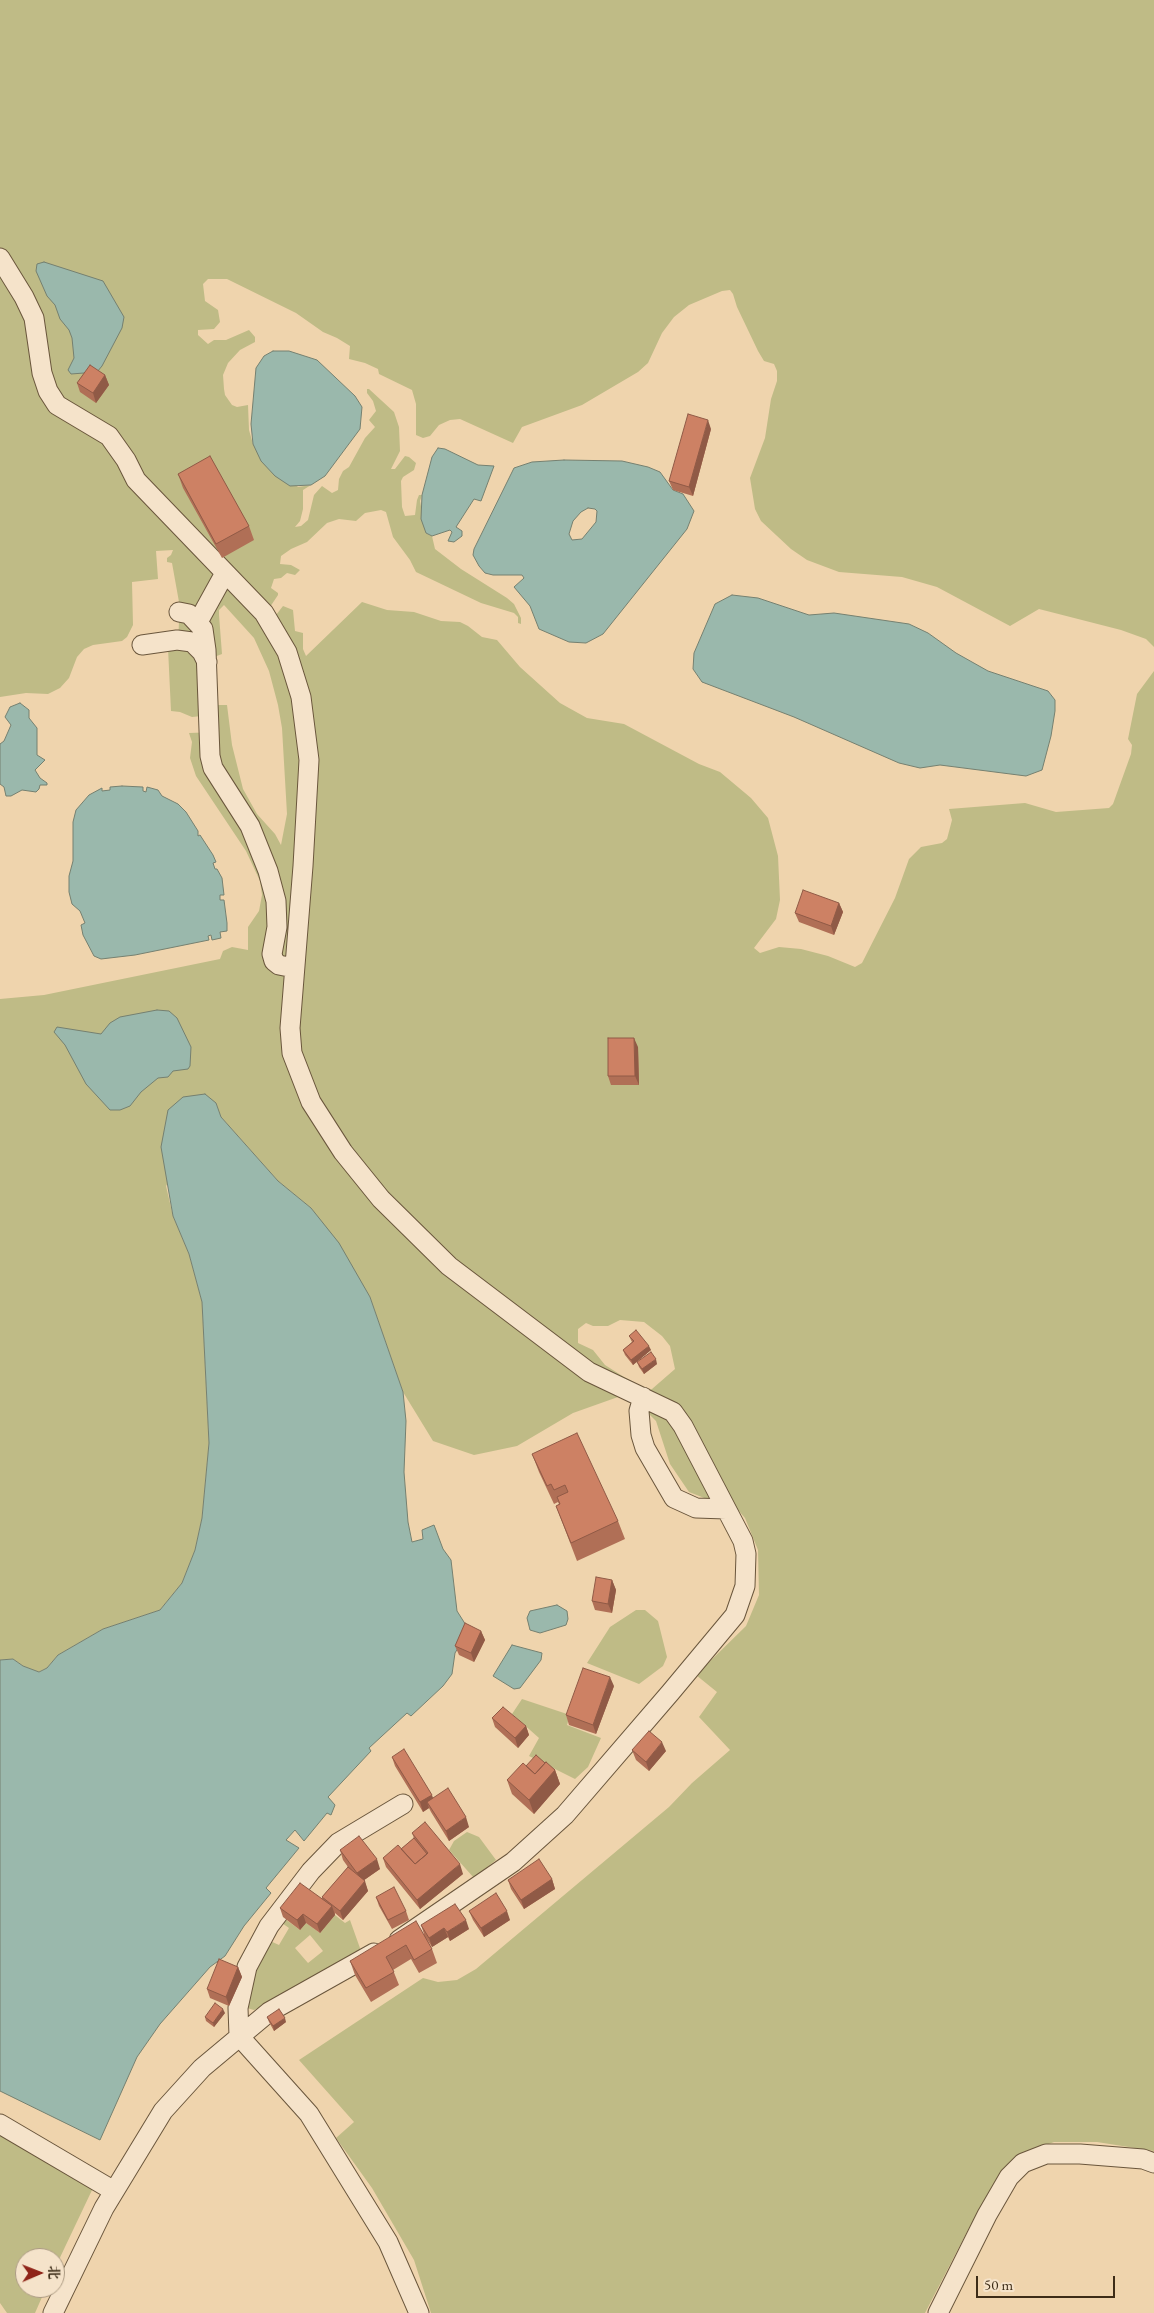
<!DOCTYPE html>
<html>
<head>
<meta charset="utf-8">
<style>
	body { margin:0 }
	#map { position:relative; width:1154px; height:2313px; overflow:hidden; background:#efd4ad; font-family:"EB Garamond","Noto Serif SC",serif }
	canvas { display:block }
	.north { position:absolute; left:15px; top:2248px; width:50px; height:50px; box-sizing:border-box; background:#f5e3ca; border:1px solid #ab9a82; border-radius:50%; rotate:89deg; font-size:14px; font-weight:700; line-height:20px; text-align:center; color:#3d2c17 }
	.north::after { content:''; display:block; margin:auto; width:18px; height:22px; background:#8f2418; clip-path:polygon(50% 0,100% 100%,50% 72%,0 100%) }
	.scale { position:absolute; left:976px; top:2276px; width:139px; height:22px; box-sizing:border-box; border:2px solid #3d2c17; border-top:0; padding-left:6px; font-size:15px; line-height:18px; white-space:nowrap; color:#3d2c17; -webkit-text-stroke:4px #f5e3ca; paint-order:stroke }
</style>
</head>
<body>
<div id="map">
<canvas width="1154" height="2313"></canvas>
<div class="north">北</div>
<div class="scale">50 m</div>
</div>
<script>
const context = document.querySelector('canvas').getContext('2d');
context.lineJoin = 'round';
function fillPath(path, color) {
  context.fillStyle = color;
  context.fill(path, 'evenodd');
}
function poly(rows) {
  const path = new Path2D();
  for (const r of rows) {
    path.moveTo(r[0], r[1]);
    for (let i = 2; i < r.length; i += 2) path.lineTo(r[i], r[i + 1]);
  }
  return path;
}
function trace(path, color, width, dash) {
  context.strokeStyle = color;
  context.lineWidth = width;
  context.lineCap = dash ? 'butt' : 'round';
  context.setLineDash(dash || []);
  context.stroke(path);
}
fillPath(poly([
	[0,0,1154,0,1154,647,1146,639,1121,630,1039,609,1010,626,937,587,902,577,839,572,807,560,791,549,761,521,755,509,750,478,765,438,771,399,777,381,777,371,774,364,764,361,758,351,737,307,733,294,730,290,722,291,689,305,674,317,662,333,648,363,638,372,582,405,522,427,513,443,460,419,450,420,439,425,430,436,423,438,416,435,416,404,412,390,379,374,378,369,365,363,349,359,350,346,337,338,323,332,296,313,227,279,208,279,203,284,205,301,218,310,220,322,214,329,198,330,198,335,208,344,214,340,226,340,249,330,255,337,255,342,240,350,228,363,223,375,224,389,225,395,232,405,237,407,248,405,249,430,253,444,298,487,311,485,303,490,303,509,300,521,295,527,301,526,308,520,314,495,322,486,332,493,338,490,339,479,343,471,349,467,365,438,375,427,369,420,376,411,373,401,367,393,367,389,369,389,394,412,399,427,400,451,391,469,395,469,405,456,409,457,416,463,414,470,403,477,401,481,402,507,405,516,415,515,417,500,419,495,422,495,420,501,426,533,432,536,435,549,461,569,507,598,514,604,521,618,521,624,518,623,518,617,514,613,481,603,416,572,410,560,393,537,386,512,381,510,365,513,356,521,339,519,327,523,307,542,291,549,281,556,280,564,291,565,300,570,295,575,287,573,281,578,274,579,271,588,278,593,278,595,270,607,276,615,283,606,293,610,295,631,303,633,303,649,306,656,362,602,387,610,414,612,441,621,460,622,468,626,482,637,497,640,520,667,560,703,587,718,624,724,699,764,720,772,751,798,768,818,778,856,780,900,776,919,754,948,760,953,779,947,801,949,828,956,855,967,862,963,895,898,909,859,921,847,942,843,947,839,952,820,949,809,1025,803,1056,812,1109,808,1113,804,1131,754,1132,745,1128,739,1137,694,1154,671,1154,2151,1097,2142,1054,2142,1027,2152,1004,2175,970,2226,925,2313,431,2313,414,2260,372,2188,336,2138,354,2122,299,2060,423,1978,438,1982,457,1980,476,1969,669,1807,692,1783,730,1750,699,1717,717,1692,696,1675,746,1626,759,1595,758,1550,745,1518,732,1503,712,1501,689,1492,670,1464,656,1421,641,1406,618,1397,573,1413,517,1446,474,1455,433,1441,403,1392,370,1297,311,1208,278,1181,221,1117,216,1103,166,1186,173,1216,189,1254,202,1302,209,1443,202,1518,195,1550,182,1583,160,1610,103,1629,58,1655,47,1668,38,1672,23,1666,13,1659,0,1660,0,999,44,995,220,959,223,951,232,947,248,950,248,927,259,911,262,895,260,881,246,851,196,776,190,758,192,742,189,733,217,732,215,705,227,705,232,745,243,789,257,814,275,834,281,845,287,814,282,728,278,705,269,671,254,638,224,605,219,610,219,615,222,654,214,657,202,716,192,717,180,712,171,711,168,648,178,647,179,621,179,602,172,563,167,562,167,558,171,555,173,550,156,551,158,579,132,582,133,625,127,637,122,641,93,645,84,649,77,657,69,678,60,688,48,694,26,693,0,697],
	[620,1320,644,1322,662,1336,670,1346,675,1369,652,1389,647,1390,624,1377,605,1365,593,1350,578,1343,578,1329,586,1323,593,1326,608,1326],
	[636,1610,645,1610,658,1621,667,1657,663,1666,639,1684,587,1663,610,1627],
	[522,1699,570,1715,567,1725,601,1738,588,1767,575,1779,529,1756,539,1738,512,1714],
	[467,1832,479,1837,496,1860,474,1878,449,1850,454,1841],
	[335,1915,345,1923,350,1920,361,1951,290,1993,254,2010,247,2008,244,1998,259,1951,270,1930,281,1916,300,1930,306,1923,320,1933],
	[279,1921,289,1928,279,1945,268,1940],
	[310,1935,323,1951,308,1963,295,1948],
	[0,2133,93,2188,55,2268,55,2258,25,2258,25,2288,46,2288,35,2313,7,2313,0,2303]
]), '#bfbb86');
const water = poly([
	[44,262,103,281,124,317,122,328,102,366,97,372,71,374,68,370,74,358,72,338,69,330,60,319,55,305,47,296,36,271,37,264,44,262],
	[273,351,289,351,317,360,355,396,362,407,360,429,325,476,311,485,290,486,275,476,261,461,253,444,251,424,256,368,264,356,273,351],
	[438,448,445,449,478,465,494,466,481,501,474,499,456,527,462,531,462,536,454,542,448,541,452,532,450,530,432,536,426,533,421,519,422,495,432,457,438,448],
	[564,460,622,461,648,467,660,472,673,490,683,494,694,511,687,529,603,634,586,643,569,642,539,629,530,606,514,587,524,578,522,575,493,575,485,573,479,566,473,555,474,549,514,468,532,462,564,460],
	[588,508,595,509,597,511,596,522,582,539,572,540,569,534,573,521,581,512,588,508],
	[732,595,758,598,809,615,834,613,909,624,928,633,956,653,988,671,1048,691,1055,700,1055,711,1051,736,1042,770,1026,776,940,765,920,768,899,763,794,717,702,682,693,669,694,653,715,604,732,595],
	[20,703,29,710,29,718,37,728,37,755,45,760,35,770,40,778,47,783,47,785,40,785,39,789,36,792,22,790,11,796,6,796,4,787,0,784,0,744,4,741,11,725,5,717,10,707,20,703],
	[122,786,143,787,143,791,146,792,147,787,158,790,162,796,178,804,186,812,198,831,198,836,200,835,213,855,216,862,213,863,215,869,217,869,222,878,224,895,220,895,220,900,224,900,227,923,227,931,220,932,221,938,212,940,211,935,208,936,209,940,135,955,101,959,94,956,83,935,81,925,85,923,80,911,72,904,69,892,69,876,73,861,73,822,76,810,89,795,102,788,102,791,110,790,110,787,122,786],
	[157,1010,169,1011,177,1018,191,1047,190,1066,188,1069,173,1071,168,1077,158,1078,141,1092,130,1106,120,1110,110,1110,86,1084,65,1045,54,1032,57,1027,101,1034,110,1023,120,1017,157,1010],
	[205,1094,216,1103,221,1117,278,1181,311,1208,339,1243,370,1297,403,1392,406,1421,404,1472,408,1522,412,1542,423,1539,422,1530,434,1525,443,1549,451,1560,457,1611,469,1630,455,1653,452,1674,443,1686,411,1716,407,1713,369,1748,371,1751,328,1797,335,1805,331,1815,327,1813,304,1841,295,1830,286,1840,299,1848,266,1888,271,1893,244,1926,225,1956,210,1967,160,2024,137,2057,100,2140,0,2091,0,1660,13,1659,23,1666,39,1672,47,1668,58,1655,103,1629,160,1610,182,1583,195,1550,202,1518,209,1443,202,1302,189,1254,173,1216,161,1147,168,1110,183,1097,205,1094],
	[557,1605,567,1611,568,1619,566,1625,540,1633,530,1630,527,1618,530,1611,557,1605],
	[512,1645,542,1653,541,1660,520,1688,514,1689,493,1676,512,1645]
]);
fillPath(water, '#9ab8ac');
trace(water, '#758070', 1);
const minor = poly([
	[0,258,24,297,34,318,42,373,48,391,57,405,109,436,126,460,136,480,264,613,287,652,301,697,309,760,303,866,290,1028,292,1053,311,1102,343,1152,381,1199,449,1266,589,1372,673,1412,683,1426,743,1541,746,1554,745,1586,735,1615,670,1693,565,1815,513,1862,399,1940],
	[179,612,189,614,203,629,206,650,210,756,213,768,250,826,268,871,276,901,277,927,272,954,274,961,279,965,294,968],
	[198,622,225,573],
	[142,645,177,640,192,642,202,652,207,662],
	[643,1397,639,1411,641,1435,645,1448,674,1498,696,1508,726,1509],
	[403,1804,338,1843,311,1871,269,1926,247,1967,238,2008,239,2036,309,2114,388,2242,419,2313],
	[0,2124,114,2191],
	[53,2313,104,2208,163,2111,202,2068,269,2012,374,1953],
	[938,2313,987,2215,1009,2177,1023,2163,1046,2154,1080,2154,1143,2159,1154,2163]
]);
trace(minor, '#6a563c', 21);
trace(minor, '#f5e3ca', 19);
fillPath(poly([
	[105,375,109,385,96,403,80,392,77,383],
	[711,429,693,496,673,490,669,481],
	[178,474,249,526,254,540,222,558,183,488],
	[839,903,843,912,834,935,799,922,795,913],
	[638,1047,639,1085,611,1085,608,1076],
	[629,1336,651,1350,633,1365,625,1355,623,1350,632,1342],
	[637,1362,657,1364,644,1374,639,1367],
	[532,1454,618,1521,625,1539,577,1561,556,1506,559,1504,558,1502,554,1504,539,1472],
	[612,1580,616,1590,612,1613,595,1610,592,1601],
	[481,1631,485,1640,474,1662,459,1655,455,1646],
	[614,1686,596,1734,569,1725,566,1715],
	[492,1718,526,1726,529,1735,518,1748,495,1727],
	[632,1750,666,1751,649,1771,636,1760],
	[392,1757,433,1798,469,1827,449,1841,431,1812,429,1808,423,1812,395,1766],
	[545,1763,555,1770,560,1784,534,1814,512,1794,507,1780,526,1766],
	[412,1833,463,1874,420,1909,386,1867,383,1858,401,1849,414,1838],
	[340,1850,380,1869,364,1880,368,1891,343,1920,335,1913,335,1915,320,1933,306,1923,300,1930,283,1917,280,1908,322,1899,322,1897,348,1867,343,1860],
	[552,1879,555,1889,524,1909,511,1889,508,1880],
	[376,1897,406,1911,409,1920,392,1929,379,1906],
	[469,1911,510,1920,484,1937,473,1920],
	[421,1925,469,1929,450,1941,448,1937,432,1947,426,1938,432,1949,437,1963,419,1973,411,1959,393,1970,399,1985,371,2002,355,1975,350,1961,424,1934],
	[238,1967,242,1977,229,2006,210,1998,207,1989],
	[225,2013,214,2027,206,2021,205,2017],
	[267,2017,286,2022,274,2031,269,2022]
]), '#b06f56');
fillPath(poly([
	[105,375,109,385,96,403,93,393],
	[708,420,711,429,693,496,689,487],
	[839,903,843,912,834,935,831,926],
	[634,1038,638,1047,639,1085,635,1076],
	[649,1346,651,1350,633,1365,631,1360],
	[656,1359,657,1364,644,1374,642,1369],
	[612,1580,616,1590,612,1613,608,1604],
	[481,1631,485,1640,474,1662,471,1653],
	[610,1677,614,1686,596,1734,593,1725],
	[526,1726,529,1735,518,1748,515,1738],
	[662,1742,666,1751,649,1771,646,1762],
	[555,1770,560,1784,534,1814,529,1800],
	[432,1795,435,1804,427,1802,429,1808,423,1812,420,1802],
	[466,1817,469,1827,449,1841,446,1831],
	[377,1859,380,1869,360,1883,357,1873],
	[460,1864,463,1874,420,1909,417,1900],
	[552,1879,555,1889,524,1909,521,1900],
	[365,1881,368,1891,343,1920,340,1911],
	[332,1906,335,1915,320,1933,317,1924],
	[507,1911,510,1920,484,1937,481,1928],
	[303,1914,306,1923,300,1930,297,1920],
	[466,1920,469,1929,450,1941,447,1932],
	[444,1928,448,1937,432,1947,429,1938],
	[238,1967,242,1977,229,2006,226,1997],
	[223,2009,225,2013,214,2027,213,2023],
	[285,2018,286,2022,274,2031,273,2026]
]), '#905a46');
const building = poly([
	[90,365,105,375,93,393,77,383,90,365],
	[688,414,708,420,689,487,669,481,688,414],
	[210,456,249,526,216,544,178,474,210,456],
	[803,890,839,903,831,926,795,913,803,890],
	[608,1038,634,1038,635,1076,608,1076,608,1038],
	[636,1330,649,1346,631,1360,623,1350,634,1341,629,1336,636,1330],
	[651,1352,656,1359,642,1369,637,1362,651,1352],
	[577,1433,618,1521,571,1543,556,1506,560,1504,557,1497,568,1492,565,1485,554,1490,551,1484,547,1486,532,1454,577,1433],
	[596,1577,612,1580,608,1604,592,1601,596,1577],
	[465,1623,481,1631,471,1653,455,1646,465,1623],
	[583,1668,610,1677,593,1725,566,1715,583,1668],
	[503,1707,526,1726,515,1738,492,1718,503,1707],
	[649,1731,662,1742,646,1762,632,1750,649,1731],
	[404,1749,432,1795,420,1802,392,1757,404,1749],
	[536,1755,545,1763,535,1774,526,1766,536,1755],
	[546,1762,555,1770,529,1800,507,1780,523,1763,535,1774,546,1762],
	[448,1788,466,1817,446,1831,427,1802,448,1788],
	[425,1822,460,1864,417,1900,383,1858,398,1845,415,1864,428,1853,412,1833,425,1822],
	[359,1836,377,1859,357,1873,340,1850,359,1836],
	[414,1838,427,1854,415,1864,401,1849,414,1838],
	[539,1859,552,1879,521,1900,508,1880,539,1859],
	[348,1867,365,1881,340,1911,322,1897,348,1867],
	[300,1883,332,1906,317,1924,303,1914,297,1920,280,1908,300,1883],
	[394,1887,406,1911,388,1920,376,1897,394,1887],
	[496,1893,507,1911,481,1928,469,1911,496,1893],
	[455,1904,466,1920,447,1932,444,1928,429,1938,421,1925,455,1904],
	[416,1921,432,1949,414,1960,406,1945,386,1957,394,1972,366,1988,350,1961,416,1921],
	[219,1959,238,1967,226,1997,207,1989,219,1959],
	[215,2003,223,2009,213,2023,205,2017,215,2003],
	[279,2009,285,2018,273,2026,267,2017,279,2009]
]);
fillPath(building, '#cd8164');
trace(building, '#905a46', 1);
</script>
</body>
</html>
